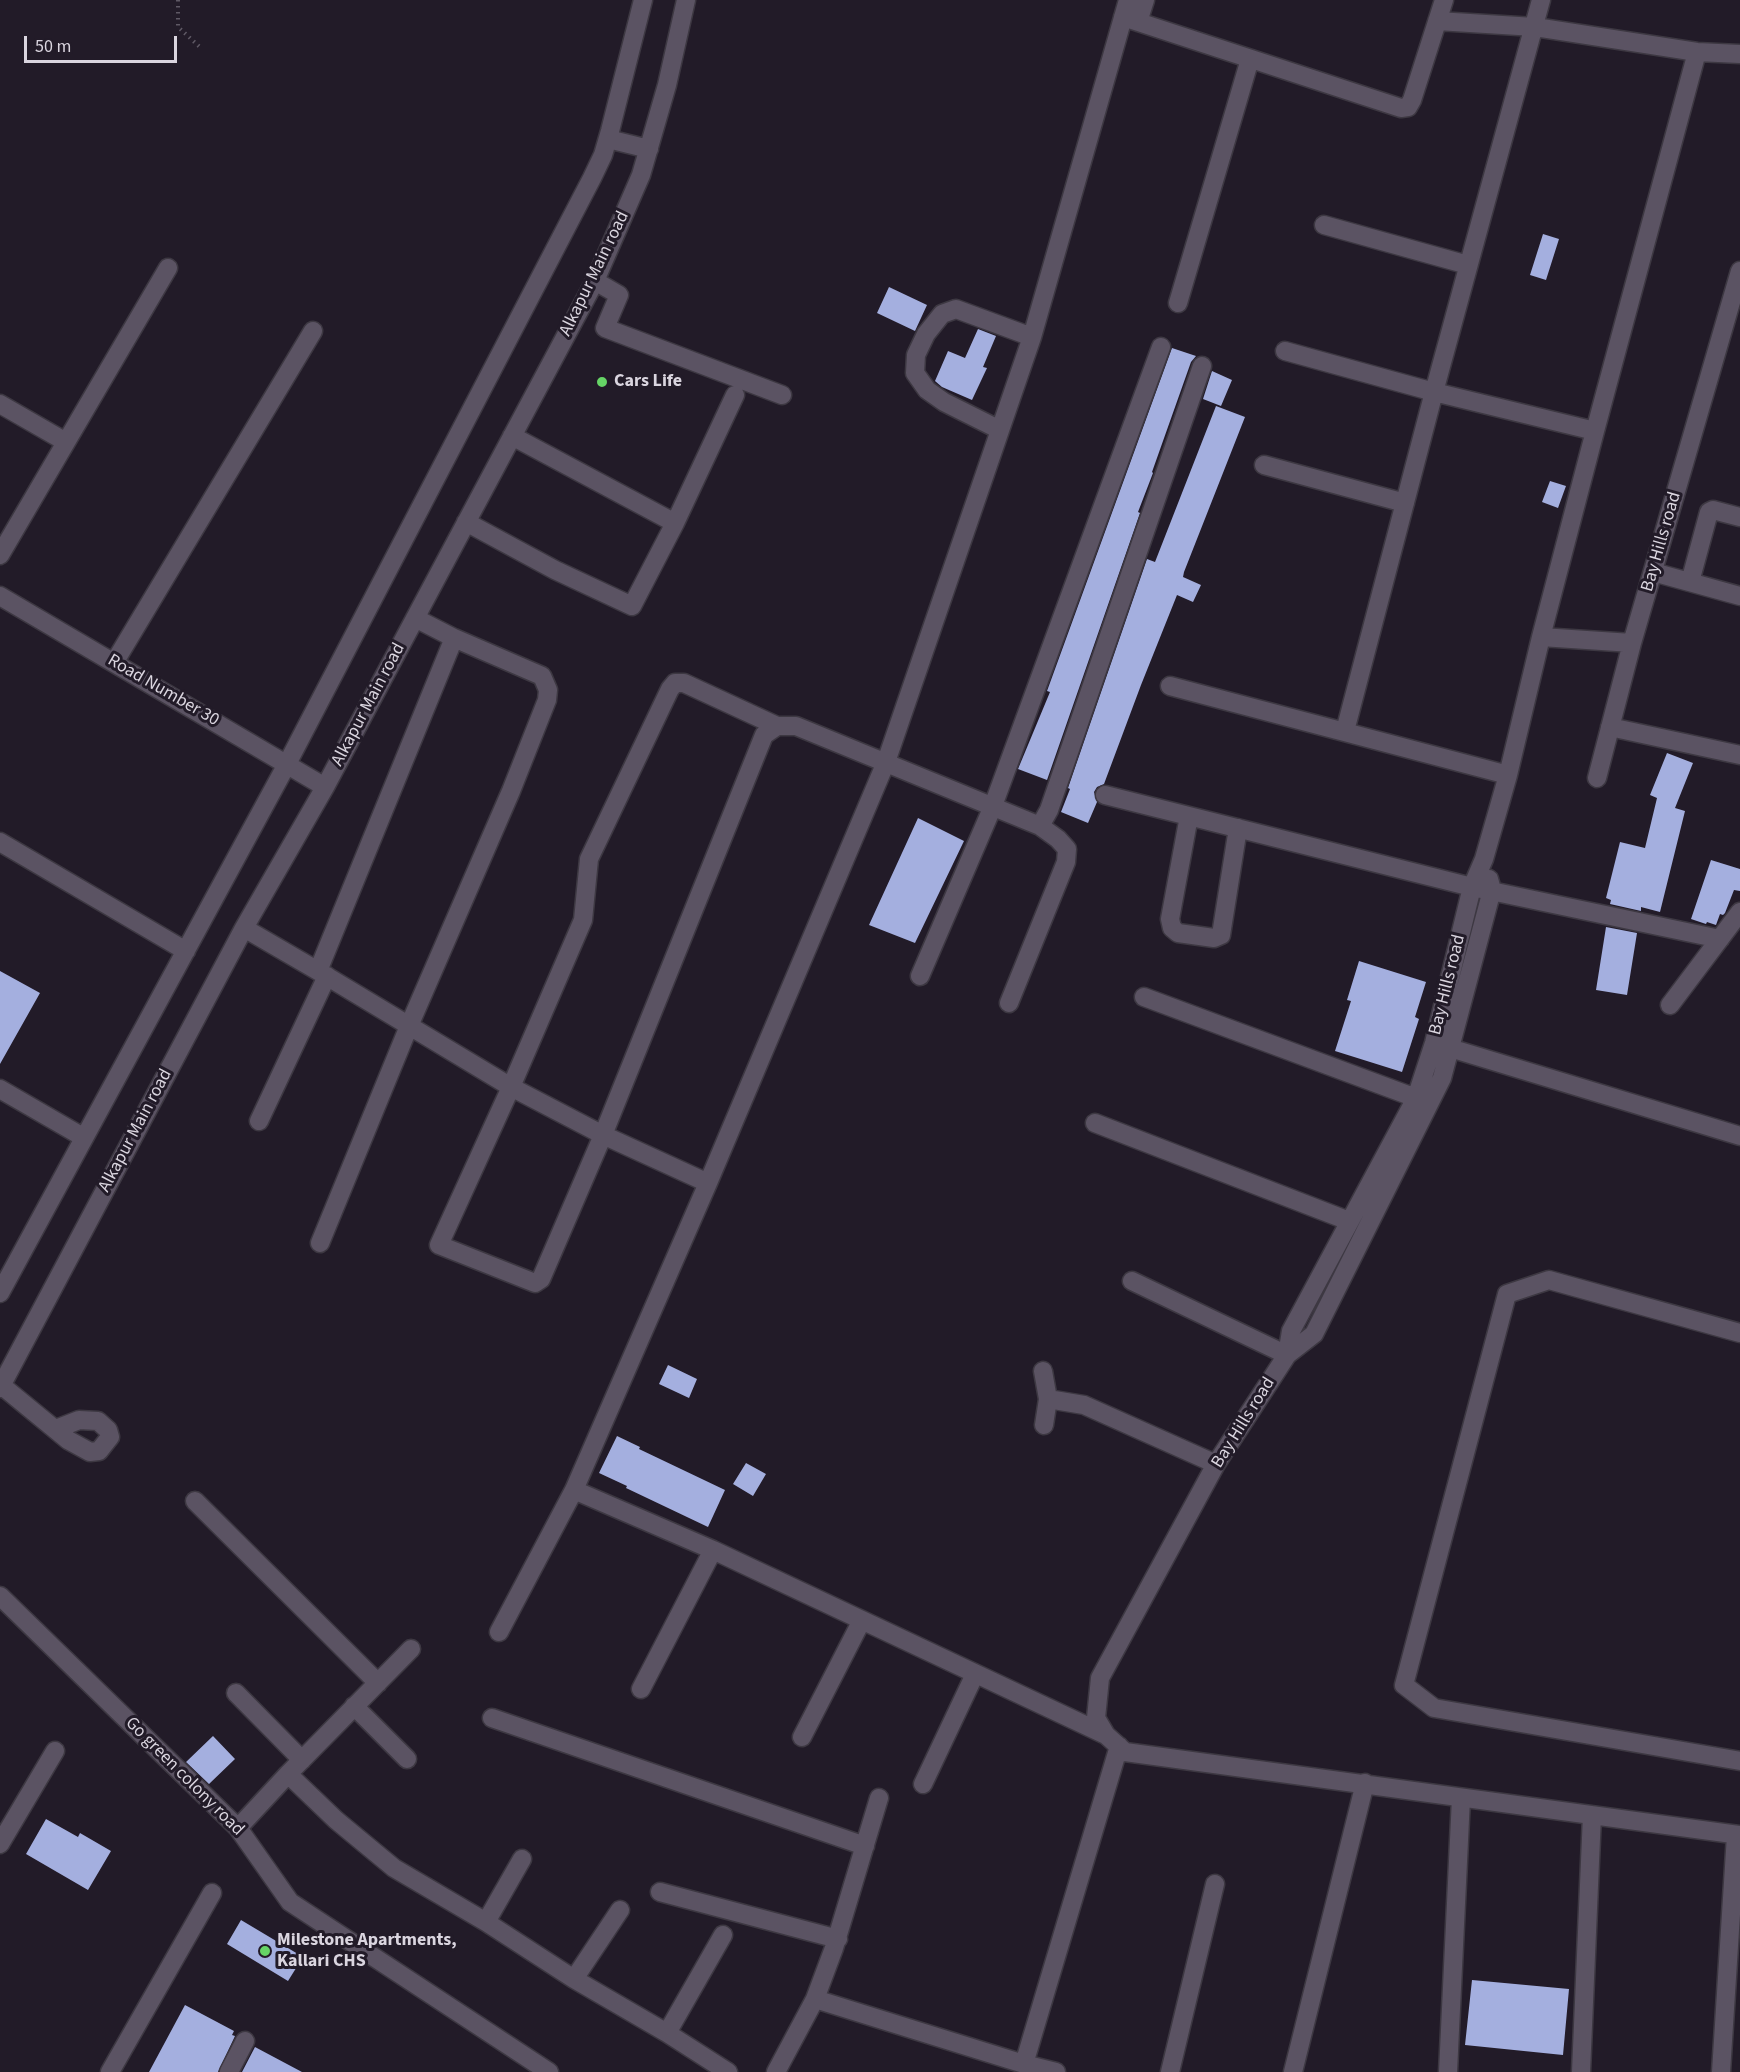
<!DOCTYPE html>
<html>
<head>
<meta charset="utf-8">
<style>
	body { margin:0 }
	#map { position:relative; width:1740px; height:2072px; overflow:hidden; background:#221b28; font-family:"Source Sans 3",sans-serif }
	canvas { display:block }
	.scale { position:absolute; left:24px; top:36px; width:153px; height:27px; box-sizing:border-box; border:3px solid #dad5df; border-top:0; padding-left:8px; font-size:18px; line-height:21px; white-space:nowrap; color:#dad5df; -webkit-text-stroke:4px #221b28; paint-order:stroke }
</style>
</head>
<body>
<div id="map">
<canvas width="1740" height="2072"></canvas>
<div class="scale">50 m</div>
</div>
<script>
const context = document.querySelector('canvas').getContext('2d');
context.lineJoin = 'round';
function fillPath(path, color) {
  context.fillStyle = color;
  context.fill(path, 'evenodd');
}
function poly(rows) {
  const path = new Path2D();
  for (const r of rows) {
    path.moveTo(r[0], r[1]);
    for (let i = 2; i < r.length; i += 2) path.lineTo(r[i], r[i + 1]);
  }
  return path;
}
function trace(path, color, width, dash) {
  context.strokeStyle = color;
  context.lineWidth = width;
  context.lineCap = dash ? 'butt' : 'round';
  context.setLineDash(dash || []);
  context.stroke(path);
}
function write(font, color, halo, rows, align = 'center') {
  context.font = font + ' "Source Sans 3",sans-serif';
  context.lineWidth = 6;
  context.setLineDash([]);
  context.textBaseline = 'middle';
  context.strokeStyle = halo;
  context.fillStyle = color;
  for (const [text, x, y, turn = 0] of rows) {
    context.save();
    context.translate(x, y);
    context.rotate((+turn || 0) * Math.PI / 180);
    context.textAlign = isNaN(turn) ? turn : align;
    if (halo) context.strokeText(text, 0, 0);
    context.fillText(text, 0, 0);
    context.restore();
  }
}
fillPath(poly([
	[1543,234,1559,239,1546,280,1530,275],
	[889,287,927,305,915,331,877,313],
	[978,329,996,336,983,367,987,368,972,400,942,387,935,381,948,351,965,358],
	[1172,348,1196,356,1191,362,1152,472,1153,473,1138,512,1140,513,1047,780,1018,769,1050,692,1047,691],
	[1212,371,1232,380,1221,406,1203,399],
	[1216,406,1245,417,1184,572,1183,577,1201,585,1193,602,1177,595,1141,685,1104,784,1097,787,1094,792,1097,802,1088,823,1061,812,1070,789,1068,788,1147,559,1155,562],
	[1550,481,1566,486,1558,508,1542,502],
	[1667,753,1693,763,1675,808,1685,811,1660,912,1641,907,1641,911,1610,904,1611,900,1606,898,1620,842,1645,848,1657,798,1650,795],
	[918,818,964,841,915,943,869,925],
	[1711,860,1740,869,1740,891,1734,890,1725,913,1723,915,1720,914,1716,925,1707,922,1706,924,1691,919],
	[1606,927,1637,933,1627,995,1596,990],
	[1359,961,1426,982,1415,1017,1419,1019,1402,1072,1335,1051,1351,1001,1347,1000],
	[0,971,40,993,0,1064],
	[668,1365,697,1379,689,1398,659,1384],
	[617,1436,640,1447,639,1449,725,1490,708,1527,626,1488,627,1486,599,1473],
	[746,1463,766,1474,753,1496,733,1484],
	[213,1736,235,1759,209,1784,186,1762],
	[46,1819,78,1837,80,1833,111,1851,88,1890,26,1854],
	[241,1920,303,1957,288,1981,227,1944],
	[1472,1980,1569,1989,1563,2055,1465,2045],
	[185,2005,234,2031,232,2035,235,2036,218,2072,149,2072],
	[255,2047,302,2072,242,2072]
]), '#a4afdf');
const minor = poly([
	[1123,17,1401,108,1408,107,1412,100,1444,0],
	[1437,21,1535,27,1697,52,1740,54],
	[1138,22,1145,0],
	[608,139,649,149],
	[1324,225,1468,265],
	[595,281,619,295,605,328,782,395],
	[1178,303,1250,59],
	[1285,351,1434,392,1595,431],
	[0,404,66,442],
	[1000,430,944,402,927,390,915,373,916,355,926,334,942,314,956,309,1032,337],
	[1264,465,1405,503],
	[466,522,555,570,632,606,675,523,512,436],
	[675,523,735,395],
	[0,555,168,268],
	[1653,572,1740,596],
	[1690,582,1709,512,1713,510,1740,517],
	[0,596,325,787],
	[1541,637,1632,643,1740,271],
	[114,663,313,331],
	[1170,686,1508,775],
	[777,726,684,683,675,683,670,689,589,859,583,920,511,1087,439,1245,535,1283,541,1279,603,1135,764,735,777,726,796,726,1040,826,1058,839,1067,849,1066,862,1009,1003],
	[1610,727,1740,755],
	[1345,731,1434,392,1541,0],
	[1597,778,1632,643],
	[1105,795,1472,887,1720,939],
	[1189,816,1170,919,1172,928,1178,933,1214,938,1221,935,1238,828],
	[1040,826,1049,810,1202,366],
	[0,842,186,951],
	[244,928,318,971,511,1087,603,1135,708,1183],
	[318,971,454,638],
	[920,976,993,806,1161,347],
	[1144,997,1416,1098],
	[1670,1005,1740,912],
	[1440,1045,1740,1136],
	[0,1089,83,1137],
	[259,1121,327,976],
	[1095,1123,1349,1221],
	[320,1243,409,1026,511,791,547,700,548,690,542,676,454,638,415,618],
	[1132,1281,1287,1355],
	[0,1293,287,764,592,178,603,155,610,131,643,0],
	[1740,1333,1549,1280,1507,1294,1404,1685,1434,1708,1740,1761],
	[1287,1355,1314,1334,1442,1078,1492,890,1489,879],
	[1043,1371,1048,1399,1044,1425],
	[1,1385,68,1440,90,1452,99,1451,110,1437,108,1430,98,1421,79,1420,56,1429],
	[0,1388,244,928,325,787,595,281,641,175,667,85,686,0],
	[1048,1399,1084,1405,1216,1464],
	[574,1490,713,1550,1106,1735,1125,1752,1740,1835],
	[195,1501,378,1683],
	[0,1596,238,1828,290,1902,549,2072],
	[499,1632,574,1490,708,1183,886,762,1032,337,1128,0],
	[641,1689,713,1550],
	[236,1693,302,1760],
	[354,1706,407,1759],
	[492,1718,865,1846],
	[1106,1735,1096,1718,1100,1678,1216,1464,1287,1355,1291,1331,1416,1098,1434,1043,1472,887,1484,859,1508,775,1541,637,1595,431,1697,52],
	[802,1737,862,1620],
	[288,1774,336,1820,394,1868,486,1922,574,1979,667,2033,728,2072],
	[923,1784,975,1674],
	[238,1828,288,1774,411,1649],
	[0,1844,55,1751],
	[660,1892,838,1939],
	[486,1922,522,1859],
	[574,1979,620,1910],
	[815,1999,1024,2064,1056,2072],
	[667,2033,723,1935],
	[1024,2064,1119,1746],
	[110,2072,212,1893],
	[229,2072,245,2041],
	[776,2072,815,1999,834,1948,879,1798],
	[1170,2072,1215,1884],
	[1293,2072,1365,1783],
	[1448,2072,1461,1798],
	[1581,2072,1592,1815],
	[1721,2072,1736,1835]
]);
trace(minor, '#3d3842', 21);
trace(poly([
	[178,0,178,27,202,49]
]), '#5f5965', 4, [1.5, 4.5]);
trace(minor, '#5b5363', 18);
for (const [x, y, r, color] of [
	[602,382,6,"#66d466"],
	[265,1951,6,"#66d466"]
]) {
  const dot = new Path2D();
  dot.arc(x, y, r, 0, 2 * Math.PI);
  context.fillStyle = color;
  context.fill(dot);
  trace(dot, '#221b28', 2);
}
write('18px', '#dad5df', '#221b28', [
	["Alkapur Main road",595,274,-64],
	["Bay Hills road",1662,542,-74],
	["Road Number 30",163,691,30],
	["Alkapur Main road",369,705,-62],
	["Bay Hills road",1448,985,-76],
	["Alkapur Main road",136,1131,-62],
	["Bay Hills road",1244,1423,-58],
	["Go green colony road",184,1777,45]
]);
write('bold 18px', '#dad5df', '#221b28', [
	["Cars Life",614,382],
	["Milestone Apartments,",277,1941],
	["Kallari CHS",277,1962]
], 'left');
</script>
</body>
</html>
